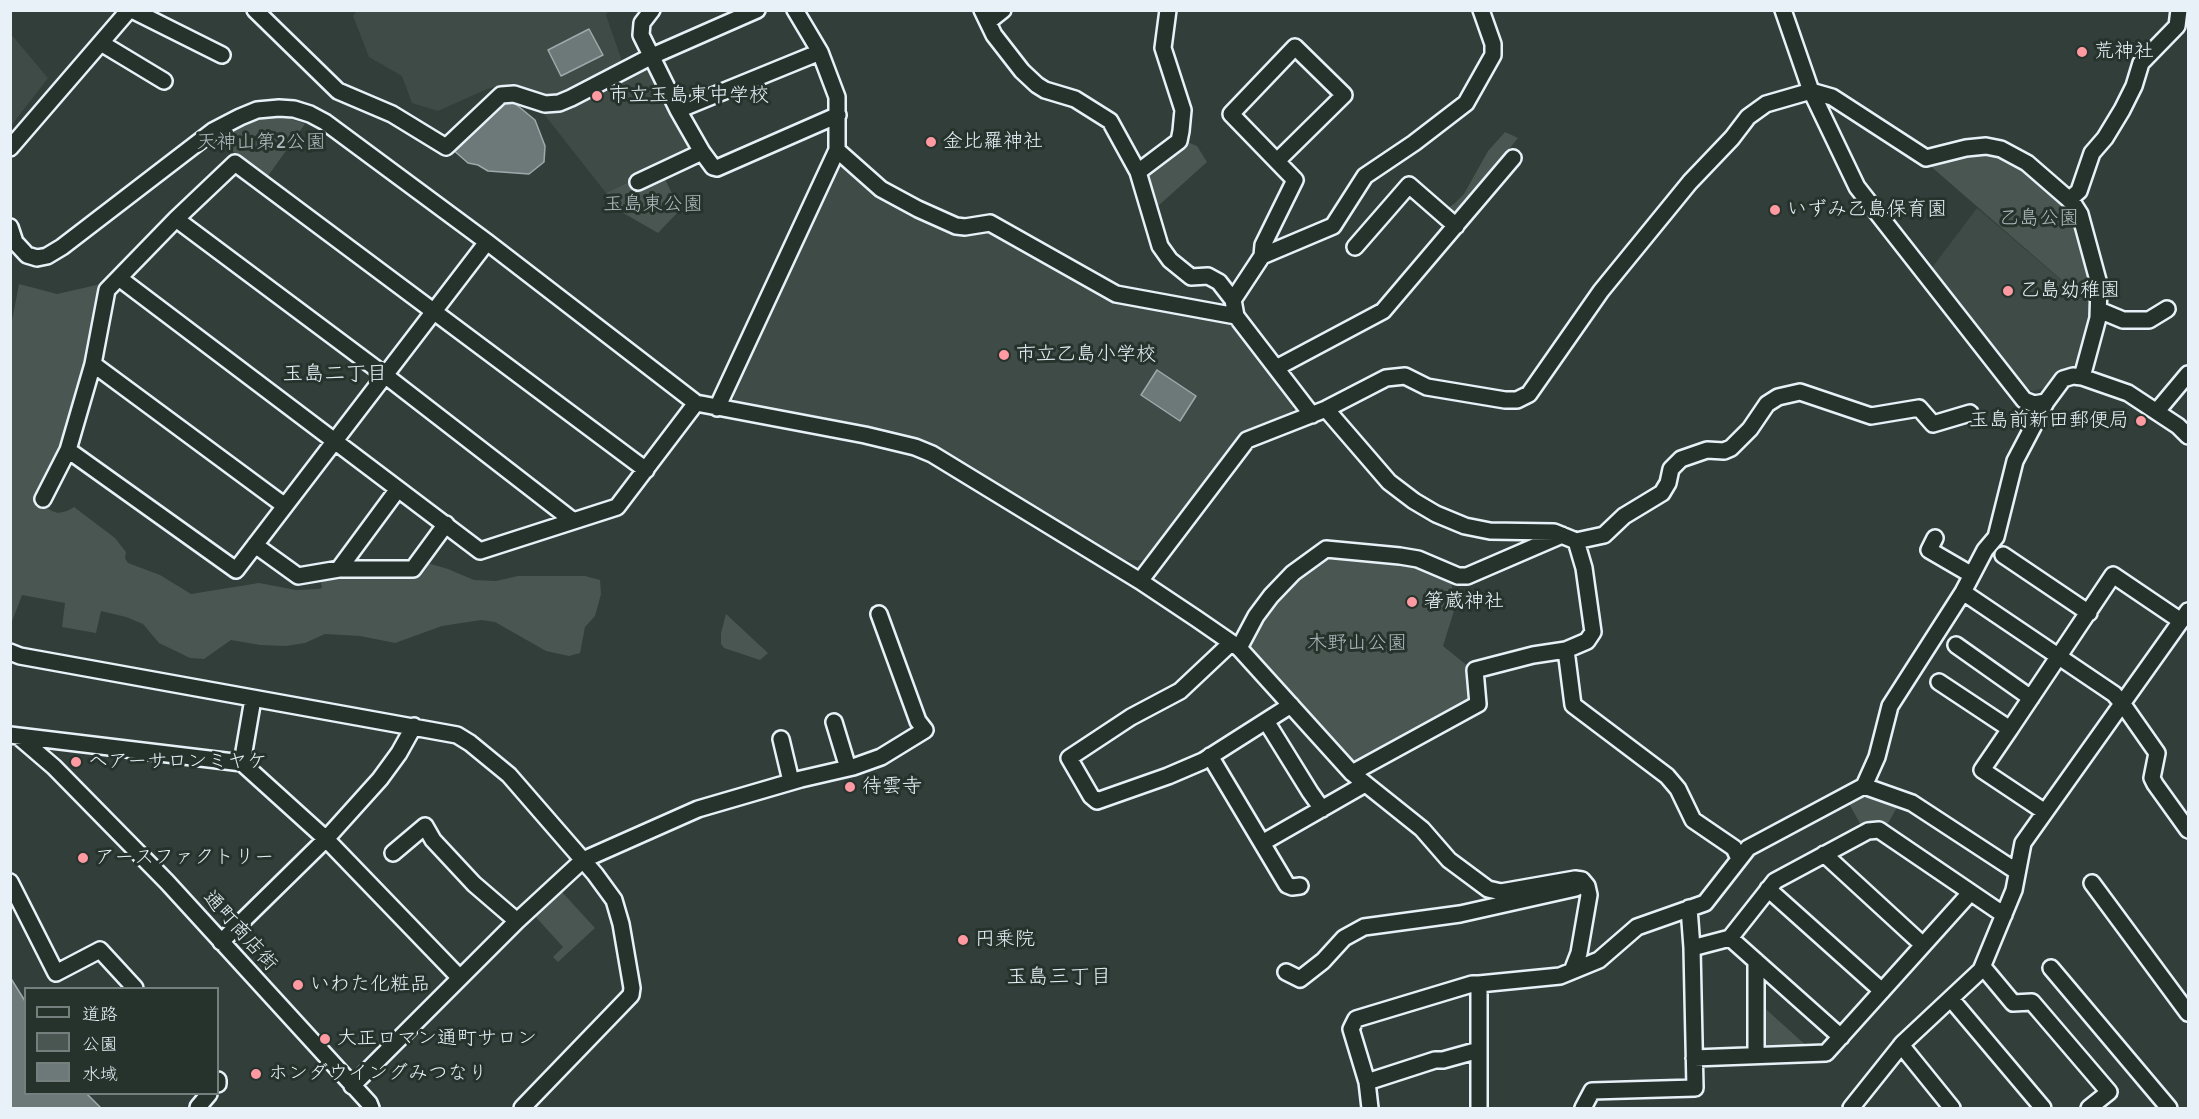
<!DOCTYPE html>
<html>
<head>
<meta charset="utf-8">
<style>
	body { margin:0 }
	#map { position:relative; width:2199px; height:1119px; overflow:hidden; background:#323e39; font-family:"Patrick Hand","Klee One",sans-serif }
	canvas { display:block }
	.frame { position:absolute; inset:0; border:12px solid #e8f1f8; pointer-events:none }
	.legend { position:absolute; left:24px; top:987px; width:195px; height:108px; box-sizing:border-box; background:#26332d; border:2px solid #747f7e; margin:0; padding:8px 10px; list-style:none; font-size:18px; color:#e8f1f8 }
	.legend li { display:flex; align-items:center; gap:12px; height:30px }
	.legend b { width:30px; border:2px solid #747f7e }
</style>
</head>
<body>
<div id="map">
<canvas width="2199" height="1119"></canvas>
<div class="frame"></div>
<ul class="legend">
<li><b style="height:8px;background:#26332d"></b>道路</li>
<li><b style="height:16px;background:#495651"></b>公園</li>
<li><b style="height:16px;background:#6d7978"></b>水域</li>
</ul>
</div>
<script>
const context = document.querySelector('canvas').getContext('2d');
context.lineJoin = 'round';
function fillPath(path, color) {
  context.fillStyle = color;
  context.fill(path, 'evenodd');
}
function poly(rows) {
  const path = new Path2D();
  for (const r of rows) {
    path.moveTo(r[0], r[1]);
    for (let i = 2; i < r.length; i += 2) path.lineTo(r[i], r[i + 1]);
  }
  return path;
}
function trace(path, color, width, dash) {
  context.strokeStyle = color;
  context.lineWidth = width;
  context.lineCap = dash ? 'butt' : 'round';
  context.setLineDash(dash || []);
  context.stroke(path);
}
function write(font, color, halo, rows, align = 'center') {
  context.font = font + ' "Patrick Hand","Klee One",sans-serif';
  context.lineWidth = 6;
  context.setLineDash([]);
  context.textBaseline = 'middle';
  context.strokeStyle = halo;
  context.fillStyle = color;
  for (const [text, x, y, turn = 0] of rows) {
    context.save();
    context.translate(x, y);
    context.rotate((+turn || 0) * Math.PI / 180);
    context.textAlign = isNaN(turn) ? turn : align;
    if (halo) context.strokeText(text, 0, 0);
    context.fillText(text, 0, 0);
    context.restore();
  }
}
fillPath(poly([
	[357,10,608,11,606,15,626,73,647,67,694,151,606,193,525,90,512,83,487,89,438,111,412,103,402,76,369,57,353,16],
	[10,33,48,78,11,126,10,126],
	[843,161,876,192,984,229,1112,297,1236,322,1290,393,1294,404,1292,412,1286,419,1250,432,1147,560,1115,560,922,442,873,428,742,407,734,400,732,387,837,166],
	[1977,208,2095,309,2080,366,2064,370,2050,385,2041,389,2032,391,2020,386,1928,273]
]), '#3f4b46');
fillPath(poly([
	[276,117,289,118,305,124,268,176,225,146,219,137,241,125,256,120],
	[1505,132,1518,138,1454,217,1445,210,1455,203,1464,194,1488,151],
	[1187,142,1197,146,1207,162,1157,207,1147,183,1148,169,1182,143],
	[1983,150,2015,161,2077,216,2094,276,2095,309,1927,163],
	[664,177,680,210,658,233,625,214,606,193,635,179],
	[19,284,57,294,101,284,87,351,62,441,36,501,52,511,58,513,67,511,74,507,115,538,126,552,125,558,128,563,160,575,191,594,259,583,296,590,318,589,322,588,320,577,424,562,448,569,474,580,496,581,518,576,585,576,600,580,601,594,595,616,585,627,580,653,569,656,546,651,495,622,481,620,442,626,395,643,360,636,325,634,305,643,286,646,260,645,231,640,204,659,190,658,159,643,143,624,126,617,101,611,96,633,62,627,65,603,22,595,11,624,10,331],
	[1335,554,1416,563,1451,576,1454,611,1443,646,1469,667,1471,702,1354,767,1245,648,1267,609,1309,562],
	[726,614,768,653,760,660,724,648,721,644,721,633],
	[1866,789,1900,802,1886,827,1862,827,1847,800],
	[561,891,595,928,558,962,553,957,563,947,534,915],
	[1759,1003,1810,1049,1765,1051,1760,1046]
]), '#495651');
const water = poly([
	[589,29,603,55,561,76,548,50,589,29],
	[504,97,512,101,535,120,545,146,544,162,529,174,488,171,478,165,468,163,451,148,504,97],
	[1157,370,1196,396,1180,421,1141,395,1157,370],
	[10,977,25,1001,26,1094,87,1094,101,1108,11,1108,10,977]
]);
fillPath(water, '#6d7978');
trace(water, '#9ea9ab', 1.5);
const minor = poly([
	[132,10,222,55],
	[255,10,338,91,392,114,446,147,501,95,514,94,545,104,559,103,571,98,650,57,757,10],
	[652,10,642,23,641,35,678,110,702,152,713,167,717,168,838,115],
	[982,10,994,35,1022,71,1037,85,1045,90,1075,99,1110,121,1138,172,1160,246,1170,260,1191,277,1208,276,1219,282,1233,300,1236,316,1312,415],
	[1783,10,1811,91,1857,187,2024,400,2034,404,2046,402],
	[988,22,1003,10],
	[101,43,164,81],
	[678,110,820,52],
	[10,148,129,10],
	[837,150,881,189,918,209,956,226,965,227,990,223,1116,294,1236,316],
	[1138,172,1179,141,1181,131,1183,110,1163,48,1168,10],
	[638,182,702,152],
	[2069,200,2079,191,2092,153,2105,138,2122,110,2134,86,2141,63,2177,26,2179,10],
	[176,219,386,376,572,520],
	[10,227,15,242,27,255,37,258,47,256,62,247,213,131,240,117,257,110,279,108,294,109,310,114,325,122,487,242,696,403,865,435,915,447,932,454,1140,581,1197,619,1239,648,1352,773,1422,829,1449,860,1488,889,1501,892,1575,879,1582,880,1587,886,1589,895,1579,953,1572,971],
	[1355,247,1409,185,1456,226],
	[1262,256,1263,245,1295,180,1231,114,1295,47,1344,95,1277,161],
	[119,278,480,551,617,507,696,403],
	[1233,300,1262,256,1333,226,1365,176,1414,143,1466,103,1493,55,1493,44,1481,10],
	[2099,310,2123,320,2149,320,2167,309],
	[93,364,285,506],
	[1276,368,1383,311,1513,158],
	[717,408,837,150,837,97,820,52,795,10],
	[1326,409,1389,482,1414,501,1436,514,1465,526,1490,531,1554,532,1576,541,1584,568,1593,632,1587,641,1566,650,1573,705,1667,776,1678,789,1693,820,1734,848,1739,859],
	[2157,411,2188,374],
	[68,450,236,570,487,242],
	[43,499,68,450,93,364,107,290,176,219,235,163,646,470],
	[1935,538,1929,550,1972,575],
	[1576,541,1604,535,1624,516,1662,493,1668,483,1671,469,1681,459,1707,450,1724,451,1731,448,1750,429,1767,404,1778,397,1800,392,1871,416,1919,408,1933,424,1970,413],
	[255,545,298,576,339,569,413,569,446,524],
	[2003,555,2089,613],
	[339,569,398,489],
	[1140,581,1247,440,1326,409,1386,378,1405,376,1427,387,1505,400,1517,400,1529,394,1601,291,1690,182,1732,138,1748,117,1766,104,1811,91,1832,97,1926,158,1966,148,1986,146,2001,149,2027,163,2073,203,2080,214,2099,284,2098,318,2082,377],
	[1963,592,2114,694,2122,703,2157,753,2152,778,2155,784,2188,830],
	[1231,643,1180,691,1131,717,1069,758,1091,796,1097,801,1168,776,1203,761,1291,705],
	[1956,645,2031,698],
	[1239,648,1256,616,1271,596,1293,573,1326,549,1400,556,1418,559,1458,576,1467,576,1562,535],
	[10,652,20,656,457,735,470,743,509,775,595,874,614,900,621,924,632,988,631,995,522,1108],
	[1939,682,2010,729,1982,770,2045,812],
	[1266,721,1310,792,1322,809],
	[834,722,848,768],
	[2010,729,2113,575,2181,621],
	[10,735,242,763,326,839,460,978],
	[19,737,54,767,167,882,369,1103,371,1108],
	[781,739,791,781],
	[1210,756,1287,885,1292,887,1300,886],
	[242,763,253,699],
	[1352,773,1478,704,1475,670,1533,655,1566,650],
	[1864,786,1912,803,2016,871],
	[1262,843,1365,784],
	[393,853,425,826,433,840,474,884,517,921],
	[1824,854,1923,945],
	[10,882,56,973,100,950,135,988],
	[2092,883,2188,1013],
	[1768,889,1882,991],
	[1689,908,1692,948],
	[1730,938,1841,1037],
	[221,942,326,839,380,779,399,753,414,726],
	[1756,961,1756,1056],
	[1983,967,2013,1003,2032,1002,2109,1092,2089,1108],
	[2051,968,2169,1108],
	[1286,972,1300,979,1323,961,1344,938,1364,927,1460,914,1576,888],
	[1951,999,2043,1108],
	[1901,1045,1952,1108],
	[1694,1058,1826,1053,1970,893],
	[218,1080,218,1084],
	[1367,1082,1435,1060,1443,1060,1479,1050],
	[352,1086,517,921,583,860,698,809,801,779,853,767,881,757,925,730,918,721,879,614],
	[198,1107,209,1094],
	[1370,1108,1367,1082,1351,1029,1356,1019,1472,984,1479,984],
	[1479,1108,1479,984,1560,976,1599,960,1637,927,1705,903,1748,848,1864,786,1877,757,1890,706,1963,592,1985,550,1996,537,2015,461,2046,402,2063,379,2073,376,2082,377,2128,393,2178,426,2188,436],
	[1583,1108,1592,1091,1695,1088,1692,948,1730,938,1775,881,1868,831,1879,830,2004,915],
	[1851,1108,1903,1043,1981,970,2014,890,2023,843,2188,611]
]);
trace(minor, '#e8f1f8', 20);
trace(minor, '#26332d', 15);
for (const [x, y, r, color] of [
	[2082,52,6,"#ff9aa2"],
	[597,96,6,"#ff9aa2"],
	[931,142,6,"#ff9aa2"],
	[1775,210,6,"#ff9aa2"],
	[2008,291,6,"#ff9aa2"],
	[1004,355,6,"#ff9aa2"],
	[2141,421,6,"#ff9aa2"],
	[1412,602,6,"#ff9aa2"],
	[76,762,6,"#ff9aa2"],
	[850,787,6,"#ff9aa2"],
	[83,858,6,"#ff9aa2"],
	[963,940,6,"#ff9aa2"],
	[298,985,6,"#ff9aa2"],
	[325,1039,6,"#ff9aa2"],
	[256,1074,6,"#ff9aa2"]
]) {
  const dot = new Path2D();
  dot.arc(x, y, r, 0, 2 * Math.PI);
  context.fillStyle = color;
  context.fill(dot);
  trace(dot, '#26332d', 2);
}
write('20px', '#e8f1f8', '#26332d', [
	["荒神社",2094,52],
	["市立玉島東中学校",609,96],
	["金比羅神社",943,142],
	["いずみ乙島保育園",1787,210],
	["乙島幼稚園",2020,291],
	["市立乙島小学校",1016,355],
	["玉島前新田郵便局",2129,421,"right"],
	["箸蔵神社",1424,602],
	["ヘアーサロンミヤケ",88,762],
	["待雲寺",862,787],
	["アースファクトリー",95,858],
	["円乗院",975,940],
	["いわた化粧品",310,985],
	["大正ロマン通町サロン",337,1039],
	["ホンダウイングみつなり",268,1074]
], 'left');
write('20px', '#b0bbbe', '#26332d', [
	["天神山第2公園",261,143],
	["玉島東公園",653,205],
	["乙島公園",2039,219],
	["木野山公園",1357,644]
]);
write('20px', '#e8f1f8', '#26332d', [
	["通町商店街",240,931,48]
]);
write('21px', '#e8f1f8', '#26332d', [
	["玉島二丁目",335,374],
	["玉島三丁目",1059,977]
]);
</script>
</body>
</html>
